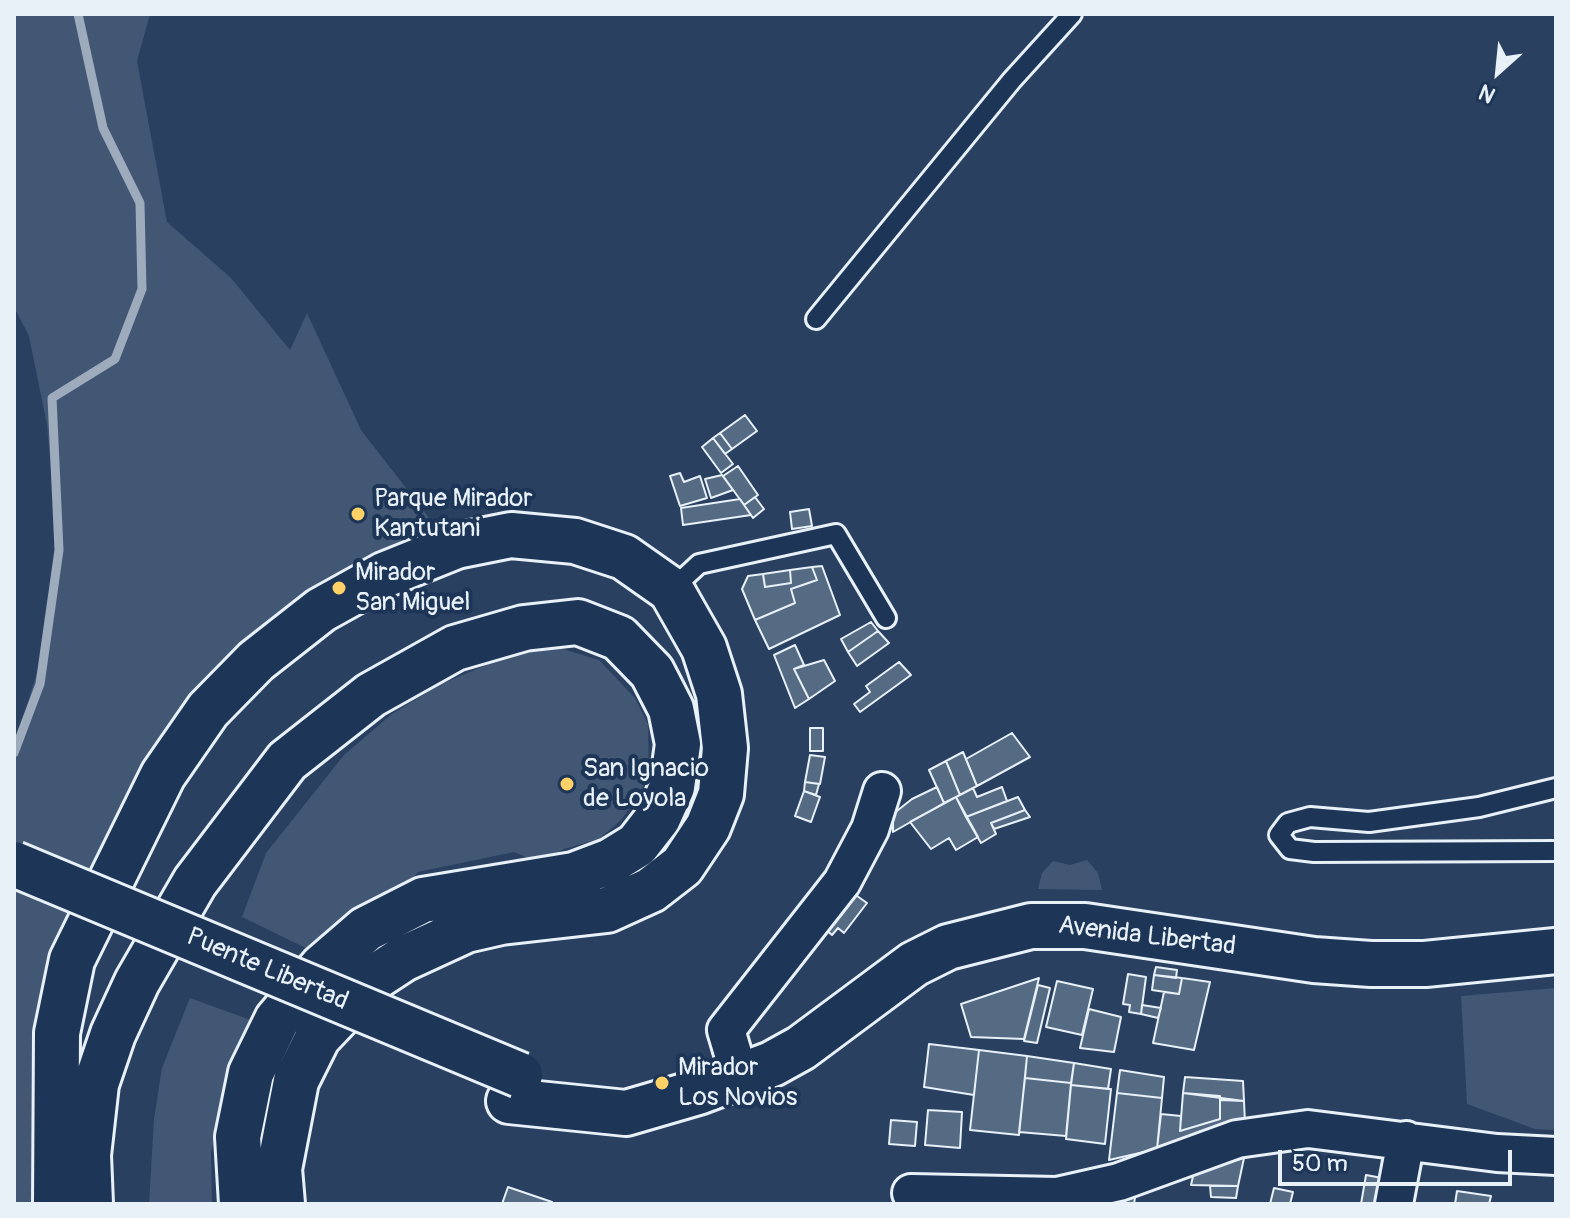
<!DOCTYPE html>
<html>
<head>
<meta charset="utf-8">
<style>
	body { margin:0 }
	#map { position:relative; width:1570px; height:1218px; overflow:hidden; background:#294061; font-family:Pangolin,sans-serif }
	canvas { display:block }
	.frame { position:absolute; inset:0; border:16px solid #e8f1f8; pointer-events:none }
	.north { position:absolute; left:1458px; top:32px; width:80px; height:80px; -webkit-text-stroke:6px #1d3557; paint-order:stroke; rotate:207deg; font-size:22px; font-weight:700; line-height:32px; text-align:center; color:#e8f1f8 }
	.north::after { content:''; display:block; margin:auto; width:28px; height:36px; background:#e8f1f8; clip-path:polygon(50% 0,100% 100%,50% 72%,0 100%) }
	.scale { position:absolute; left:1278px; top:1150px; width:234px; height:36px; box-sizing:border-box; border:4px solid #e8f1f8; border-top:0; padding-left:10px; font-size:24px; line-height:28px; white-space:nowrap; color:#e8f1f8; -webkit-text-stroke:6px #1d3557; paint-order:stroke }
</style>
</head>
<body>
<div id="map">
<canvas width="1570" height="1218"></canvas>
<div class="frame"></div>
<div class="north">N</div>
<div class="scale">50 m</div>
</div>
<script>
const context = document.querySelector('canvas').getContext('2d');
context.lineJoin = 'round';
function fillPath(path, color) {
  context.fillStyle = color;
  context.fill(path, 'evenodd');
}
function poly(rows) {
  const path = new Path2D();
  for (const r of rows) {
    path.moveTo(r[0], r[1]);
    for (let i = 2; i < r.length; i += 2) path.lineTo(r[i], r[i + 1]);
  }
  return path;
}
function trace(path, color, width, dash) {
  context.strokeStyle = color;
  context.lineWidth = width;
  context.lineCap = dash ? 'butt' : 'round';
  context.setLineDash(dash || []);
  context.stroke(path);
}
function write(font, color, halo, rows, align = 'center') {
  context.font = font + ' Pangolin,sans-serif';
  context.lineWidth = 8;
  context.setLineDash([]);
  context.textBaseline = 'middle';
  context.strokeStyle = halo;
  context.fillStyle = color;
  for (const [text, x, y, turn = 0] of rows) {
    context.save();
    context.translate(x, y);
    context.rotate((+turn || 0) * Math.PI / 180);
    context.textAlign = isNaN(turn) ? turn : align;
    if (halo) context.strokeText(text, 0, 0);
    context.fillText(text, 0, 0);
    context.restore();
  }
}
fillPath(poly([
	[14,14,150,14,137,61,167,222,231,278,290,350,307,313,361,430,437,528,354,574,118,832,44,1204,14,1204,14,748,48,636,59,560,47,425,29,336,14,307],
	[556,647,599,660,635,698,648,724,649,771,640,794,621,820,599,839,564,849,540,863,514,852,418,872,405,889,320,955,242,917,266,853,344,755,392,714,439,685,524,649],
	[1087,860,1098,873,1102,890,1038,889,1042,873,1053,861,1070,865],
	[1556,988,1556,1130,1535,1129,1467,1104,1461,996],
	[190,998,256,1022,231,1065,211,1152,212,1204,149,1204,154,1119,162,1068]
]), '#415774');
trace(poly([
	[14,753,40,684,59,550,52,398,115,359,142,289,140,203,103,128,78,14]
]), '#9dabbd', 9);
const building = poly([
	[745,415,757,431,732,449,720,433,745,415],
	[720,433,732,449,725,454,713,438,720,433],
	[713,438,733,464,721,473,702,447,713,438],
	[738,466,758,495,744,505,723,476,738,466],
	[680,473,684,482,700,476,707,498,680,506,670,476,680,473],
	[722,475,733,490,711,498,705,479,722,475],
	[755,497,764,509,753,518,744,505,755,497],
	[740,499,751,515,683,525,681,508,740,499],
	[809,509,812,526,792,529,790,512,809,509],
	[822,566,840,615,769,649,755,620,795,603,791,589,817,580,812,567,822,566],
	[812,567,817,580,791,589,795,603,755,620,742,589,748,576,763,574,765,587,791,583,790,570,812,567],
	[790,570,791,583,765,587,763,574,790,570],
	[871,622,878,631,848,652,841,639,871,622],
	[878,631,889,643,857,666,848,652,878,631],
	[795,645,804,665,794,669,809,699,795,708,774,655,795,645],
	[824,660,835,681,809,699,794,669,824,660],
	[899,662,911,675,860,712,854,704,870,692,866,686,899,662],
	[810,728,823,728,823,751,810,751,810,728],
	[1012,733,1030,757,977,786,966,759,1012,733],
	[963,752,977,786,960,795,946,761,963,752],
	[810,755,825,757,820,784,805,782,810,755],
	[946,761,960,795,944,803,929,770,946,761],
	[805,782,819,784,816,795,804,791,805,782],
	[937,787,944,803,893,832,893,814,912,799,937,787],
	[1002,787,1007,801,966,817,956,797,973,788,977,797,1002,787],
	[804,791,820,797,811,822,795,816,804,791],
	[956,797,978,837,956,850,949,838,931,849,910,822,956,797],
	[1018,797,1025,810,991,823,996,834,981,843,966,817,1018,797],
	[1025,810,1030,817,994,829,991,823,1025,810],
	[850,891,867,903,844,933,838,928,832,935,824,928,850,891],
	[1156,967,1177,970,1176,978,1154,975,1156,967],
	[1128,974,1146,977,1141,1014,1129,1012,1130,1005,1123,1004,1128,974],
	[1154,975,1182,978,1179,994,1152,990,1154,975],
	[1039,978,1024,1039,971,1037,961,1004,1039,978],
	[1182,978,1210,982,1194,1050,1153,1043,1164,992,1179,994,1182,978],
	[1057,981,1093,989,1082,1035,1046,1027,1057,981],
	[1038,985,1050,988,1037,1043,1024,1041,1038,985],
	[1142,1005,1161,1008,1158,1018,1141,1014,1142,1005],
	[1089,1009,1121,1017,1114,1052,1080,1048,1089,1009],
	[929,1044,979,1050,974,1095,924,1087,929,1044],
	[979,1050,1027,1056,1019,1135,970,1130,979,1050],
	[1027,1056,1074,1063,1071,1083,1025,1078,1027,1056],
	[1074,1063,1111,1069,1108,1089,1071,1085,1074,1063],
	[1120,1070,1164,1077,1162,1098,1117,1093,1120,1070],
	[1185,1077,1243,1081,1244,1101,1183,1093,1185,1077],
	[1025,1078,1071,1083,1066,1136,1019,1132,1025,1078],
	[1071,1085,1111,1089,1105,1144,1066,1139,1071,1085],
	[1117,1093,1162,1098,1157,1149,1109,1160,1117,1093],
	[1183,1093,1220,1096,1220,1119,1180,1131,1183,1093],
	[1220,1100,1244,1101,1245,1123,1157,1149,1161,1114,1181,1116,1180,1131,1220,1119,1220,1100],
	[928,1110,962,1112,960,1148,925,1145,928,1110],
	[891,1120,917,1122,915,1146,889,1144,891,1120],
	[1244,1158,1238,1186,1191,1185,1194,1172,1244,1158],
	[1366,1175,1382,1178,1377,1204,1361,1204,1366,1175],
	[1210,1186,1238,1186,1236,1198,1211,1197,1210,1186],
	[508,1187,552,1202,551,1204,502,1204,508,1187],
	[1274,1188,1293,1192,1290,1204,1270,1204,1274,1188],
	[1136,1191,1134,1204,1080,1204,1136,1191],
	[1457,1191,1491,1196,1489,1204,1455,1204,1457,1191]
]);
fillPath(building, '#556a83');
trace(building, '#e8f1f8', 2);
const service = poly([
	[816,319,1012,80,1072,14],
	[671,590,699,564,836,534,886,618],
	[1556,788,1479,807,1369,822,1310,817,1288,823,1279,835,1290,849,1314,852,1556,851]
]);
const minor = poly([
	[740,1077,726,1030,842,882,870,829,882,791],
	[911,1193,1057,1196,1119,1182,1237,1139,1308,1129,1497,1153,1556,1156],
	[1394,1204,1406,1140]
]);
const secondary = poly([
	[56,1204,57,1033,72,960,163,775,208,710,256,661,321,610,384,575,456,546,511,535,575,541,624,557,671,590,704,648,719,694,725,748,721,794,708,827,682,866,651,890,607,910,501,922,466,930,403,959,374,978,318,1037,296,1081,279,1169,282,1204],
	[90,1204,88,1155,96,1084,113,1034,137,982,195,882,287,761,371,695,455,648,524,628,578,622,619,638,652,672,671,709,678,744,672,787,658,818,637,845,611,861,574,875,423,900,366,929,322,967,277,1020,251,1073,238,1137,242,1204]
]);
const primary = poly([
	[509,1101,626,1113,698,1092,772,1064,801,1048,914,964,948,947,1031,926,1085,926,1314,960,1371,964,1425,964,1556,951]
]);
trace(service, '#e8f1f8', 24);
trace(minor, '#e8f1f8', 42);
trace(secondary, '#e8f1f8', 50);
trace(primary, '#e8f1f8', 50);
trace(service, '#1d3557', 18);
trace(minor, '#1d3557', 36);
trace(secondary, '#1d3557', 44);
trace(primary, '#1d3557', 44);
const primaryBridge = poly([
	[14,864,520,1075]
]);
trace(primaryBridge, '#e8f1f8', 50, []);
trace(primaryBridge, '#1d3557', 44);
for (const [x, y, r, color] of [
	[358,514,8,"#ffd166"],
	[339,588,8,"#ffd166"],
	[567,784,8,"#ffd166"],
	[662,1083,8,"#ffd166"]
]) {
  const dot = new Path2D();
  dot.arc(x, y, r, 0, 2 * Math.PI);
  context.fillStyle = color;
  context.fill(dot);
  trace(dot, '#1d3557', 3);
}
write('26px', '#e8f1f8', '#1d3557', [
	["Parque Mirador",374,499],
	["Kantutani",374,529],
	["Mirador",355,573],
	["San Miguel",355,603],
	["San Ignacio",583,769],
	["de Loyola",583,799],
	["Mirador",678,1068],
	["Los Novios",678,1098]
], 'left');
write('26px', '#e8f1f8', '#1d3557', [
	["Avenida Libertad",1147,937,7],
	["Puente Libertad",267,970,23]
]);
</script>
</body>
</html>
